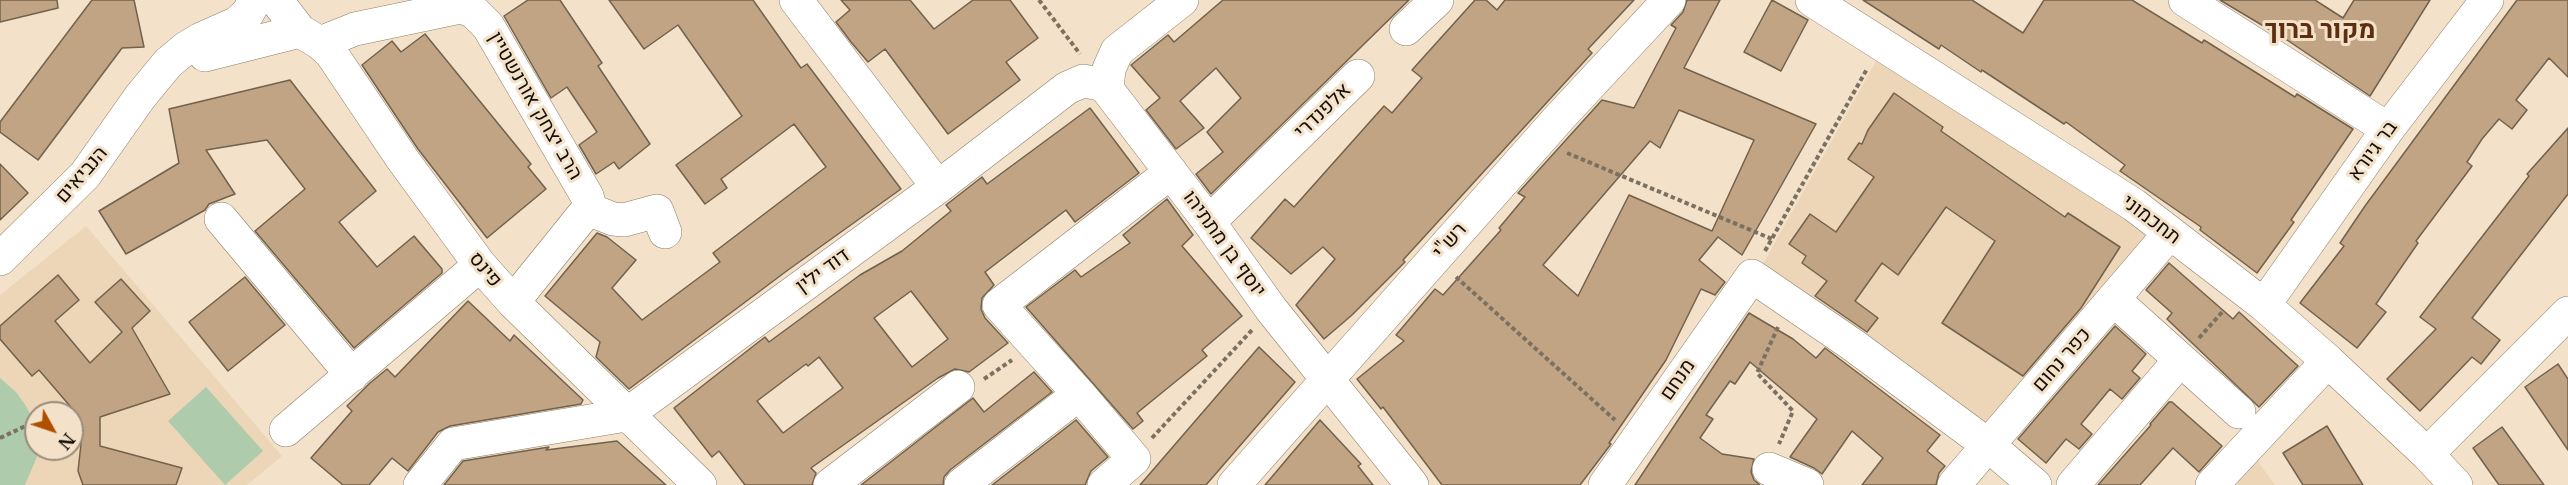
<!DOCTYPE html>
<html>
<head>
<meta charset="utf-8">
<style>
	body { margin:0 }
	#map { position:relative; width:2568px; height:485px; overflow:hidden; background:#f3e2c9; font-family:"Libre Baskerville",serif }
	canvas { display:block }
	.north { position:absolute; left:24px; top:401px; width:60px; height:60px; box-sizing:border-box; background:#f3e2c9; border:2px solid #998d7b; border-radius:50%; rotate:130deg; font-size:16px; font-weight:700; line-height:24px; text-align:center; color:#130e06 }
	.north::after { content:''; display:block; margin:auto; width:21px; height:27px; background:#af5001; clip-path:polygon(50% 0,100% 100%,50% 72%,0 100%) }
</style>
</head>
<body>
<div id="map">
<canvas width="2568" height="485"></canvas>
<div class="north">N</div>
</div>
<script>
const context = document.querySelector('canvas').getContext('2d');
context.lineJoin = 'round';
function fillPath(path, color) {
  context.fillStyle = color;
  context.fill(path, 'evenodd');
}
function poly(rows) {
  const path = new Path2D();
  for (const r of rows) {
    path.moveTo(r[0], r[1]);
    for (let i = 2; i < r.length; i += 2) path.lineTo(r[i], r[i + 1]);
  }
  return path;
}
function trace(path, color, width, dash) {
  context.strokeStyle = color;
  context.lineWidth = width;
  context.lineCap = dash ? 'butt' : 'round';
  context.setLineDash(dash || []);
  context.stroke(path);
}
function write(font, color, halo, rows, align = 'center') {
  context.font = font + ' "Libre Baskerville",Heebo,serif';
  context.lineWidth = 6;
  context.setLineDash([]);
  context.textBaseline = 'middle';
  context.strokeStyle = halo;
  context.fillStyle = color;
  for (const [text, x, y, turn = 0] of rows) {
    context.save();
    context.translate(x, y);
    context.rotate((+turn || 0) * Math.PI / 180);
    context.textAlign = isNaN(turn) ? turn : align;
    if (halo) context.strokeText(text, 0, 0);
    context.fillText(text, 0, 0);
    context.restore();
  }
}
fillPath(poly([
	[1879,56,2156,236,1988,438,1759,271],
	[86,226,282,456,247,485,0,485,0,295],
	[36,413,72,413,72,449,36,449],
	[2250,450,2275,485,2217,485]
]), '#ecd6b7');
fillPath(poly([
	[0,378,16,392,26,406,36,426,36,449,39,449,39,452,25,485,0,485],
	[206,387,263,451,225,485,168,421]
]), '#aecbab');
const building = poly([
	[0,0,57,0,58,8,0,22,0,0],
	[92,0,134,0,144,47,122,48,38,160,0,132,0,122,92,0],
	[528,0,560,0,602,63,598,66,650,144,619,169,614,162,596,174,579,145,597,132,567,87,551,98,504,16,528,0],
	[609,0,753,0,801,68,807,64,901,189,788,270,629,389,596,357,600,342,545,296,597,233,607,237,636,260,612,288,642,320,720,262,713,253,826,167,794,124,721,179,727,188,705,204,676,165,742,116,678,25,644,49,609,0],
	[841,0,910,0,934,29,973,0,1010,0,1038,38,1006,62,1020,80,948,134,885,49,868,62,851,42,836,22,850,10,841,0],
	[1223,0,1409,0,1211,194,1196,174,1223,152,1207,132,1241,98,1216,68,1180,101,1204,128,1176,149,1146,110,1160,98,1131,65,1168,35,1174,42,1223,0],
	[1475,0,1486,0,1497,10,1505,0,1634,0,1588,49,1592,53,1403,260,1405,262,1352,315,1324,339,1296,305,1335,259,1323,247,1291,274,1251,238,1285,199,1294,207,1384,106,1392,113,1422,78,1412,70,1475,0],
	[1687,0,1720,0,1684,68,1816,124,1742,255,1718,237,1699,260,1725,282,1715,295,1701,289,1666,360,1609,443,1611,444,1580,485,1442,485,1383,407,1381,409,1357,379,1404,341,1396,335,1435,289,1443,295,1501,230,1499,228,1525,197,1518,193,1602,100,1634,108,1676,28,1671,25,1683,12,1687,0],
	[1679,110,1754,140,1712,231,1629,195,1578,296,1543,265,1650,141,1660,148,1679,110],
	[1772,0,1808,20,1781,71,1744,52,1772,0],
	[1863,0,1972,0,2023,33,2044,0,2132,0,2202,43,2204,40,2295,97,2297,94,2353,129,2291,220,2294,222,2257,273,2200,230,2201,227,2120,171,2125,165,2066,122,2064,124,1982,70,1981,72,1941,45,1939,49,1863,0],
	[2220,0,2315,0,2343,18,2354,0,2430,0,2370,96,2287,40,2220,0],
	[2517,0,2568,0,2568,77,2549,58,2516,100,2527,110,2512,129,2499,119,2482,139,2467,162,2472,166,2416,241,2418,243,2376,304,2386,312,2357,348,2300,303,2344,246,2340,243,2365,206,2517,0],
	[425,34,531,164,528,167,546,189,487,238,418,149,362,65,392,41,401,52,425,34],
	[290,80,376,191,339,222,377,267,414,236,442,269,442,273,354,348,255,231,305,189,267,140,206,150,235,194,209,204,205,210,126,254,99,211,179,163,169,109,290,80],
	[1894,93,1943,127,1941,131,2065,217,2068,213,2120,247,2081,308,2023,376,1942,323,1995,241,1946,207,1898,275,1882,263,1855,301,1878,318,1867,332,1815,296,1827,281,1802,263,1806,256,1789,244,1810,214,1836,232,1874,177,1848,159,1859,143,1862,144,1868,130,1894,93],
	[1090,108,1139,173,1075,222,1066,210,985,272,994,285,982,298,981,309,985,318,1008,343,969,372,955,369,938,378,811,468,816,473,812,485,745,485,719,451,712,457,674,408,765,337,769,342,860,275,902,251,951,211,946,205,982,177,987,184,1090,108],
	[911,291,948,339,912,367,874,318,911,291],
	[819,357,843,388,783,433,757,401,806,364,808,366,819,357],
	[2568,128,2568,194,2472,318,2500,340,2481,364,2472,357,2420,411,2387,379,2436,329,2420,317,2529,176,2527,174,2568,128],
	[0,164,28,193,0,220,0,164],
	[1167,199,1193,235,1182,246,1242,316,1202,350,1207,356,1137,413,1143,421,1133,429,1026,307,1075,270,1081,277,1130,243,1123,235,1167,199],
	[2169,263,2233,319,2239,312,2298,366,2259,407,2167,319,2172,313,2146,290,2169,263],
	[58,275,79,300,55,321,90,363,122,332,95,302,121,279,150,311,132,328,170,394,100,417,100,446,182,468,176,485,83,485,78,471,81,444,79,425,70,406,39,370,32,376,0,339,0,326,58,275],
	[245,277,285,325,228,371,189,322,245,277],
	[468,301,510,341,514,335,583,400,581,404,450,426,438,432,408,471,392,458,369,485,343,485,311,458,352,411,347,406,370,383,387,369,395,377,468,301],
	[1749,313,1793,339,1816,358,1825,348,1940,435,1927,451,1945,466,1939,473,1936,485,1862,485,1883,458,1852,431,1822,474,1814,468,1790,457,1817,419,1750,362,1735,384,1730,381,1706,415,1713,419,1700,438,1722,454,1754,459,1751,472,1754,480,1760,485,1635,485,1749,313],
	[2115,326,2146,354,2132,371,2140,378,2122,399,2110,389,2081,424,2092,434,2079,449,2066,439,2046,463,2018,439,2115,326],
	[1259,347,1295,382,1206,485,1140,485,1259,347],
	[2558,364,2568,379,2568,450,2525,387,2558,364],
	[1034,372,1052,392,950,470,944,477,943,485,861,485,973,398,984,412,1034,372],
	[2169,402,2172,402,2222,446,2199,472,2173,448,2140,485,2098,485,2151,425,2150,424,2169,402],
	[1076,420,1108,457,1091,471,1085,485,992,485,1076,420],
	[1320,420,1361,464,1358,466,1373,485,1265,485,1320,420],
	[2327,426,2344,454,2363,485,2303,485,2283,453,2327,426],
	[2502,427,2544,485,2499,485,2473,448,2502,427],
	[617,441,666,485,444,485,463,461,549,447,546,450,617,441]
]);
fillPath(building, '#c0a483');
trace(building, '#72614c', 1.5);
const minor = poly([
	[276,0,300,31,320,43,331,53,403,160,480,265,513,302,700,485],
	[796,0,938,187],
	[1812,0,2134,205,2264,305,2328,361,2427,454,2456,485],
	[2185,0,2388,129],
	[1406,29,1437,0],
	[320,43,355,29,455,8,462,7,474,12,488,26,587,196,589,203,588,209,513,302],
	[205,55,300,31],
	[1107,89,1109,69,1117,51,1182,0],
	[588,209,613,219,624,220,657,211,665,232],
	[221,219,352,375],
	[1209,222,1358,76],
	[0,259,85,175,140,97,168,63,186,48,201,39,237,23,248,13,255,0],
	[2113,299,2239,412],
	[2264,305,2388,129,2487,0],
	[1079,394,1134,459,1104,485],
	[286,430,480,265],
	[2427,454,2568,313],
	[1769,469,1807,485],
	[420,485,453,444,626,415,938,187,1067,88,1083,81,1101,84,1107,89,1209,222,1271,309,1412,485],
	[830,485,958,387],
	[961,485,1079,394,999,305,1171,172],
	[1234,485,1559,118,1669,0],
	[1605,485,1752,276,1853,345,1988,445,2035,485],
	[1954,485,2169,234],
	[2073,485,2180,360],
	[2212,485,2328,361]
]);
trace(minor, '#8d7e67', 34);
trace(poly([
	[1039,0,1080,54],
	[1567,153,1772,239],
	[1765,251,1867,69],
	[1456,277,1615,420],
	[1778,327,1757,373,1793,411,1779,444],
	[2199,338,2224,310],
	[984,379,1012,360],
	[0,438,34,422],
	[1152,438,1253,329]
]), '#7c7161', 4, [4.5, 3]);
trace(minor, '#fff', 33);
write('20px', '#130e06', '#f3e2c9', [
	["הרב יצחק אורנשטיין",535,106,60],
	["אלפנדרי",1323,111,-44],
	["בר גיורא",2373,151,-54],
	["הנביאים",82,175,-49],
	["תחכמוני",2151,220,37],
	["רש\"י",1450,241,-49],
	["יוסף בן מתתיהו",1224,244,54],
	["פינס",485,270,50],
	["דוד ילין",823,271,-36],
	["כפר נחום",2062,360,-49],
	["מנחם",1678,380,-55]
]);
write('bold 26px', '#5e2e11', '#f3e2c9', [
	["מקור ברוך",2320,31]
]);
</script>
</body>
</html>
